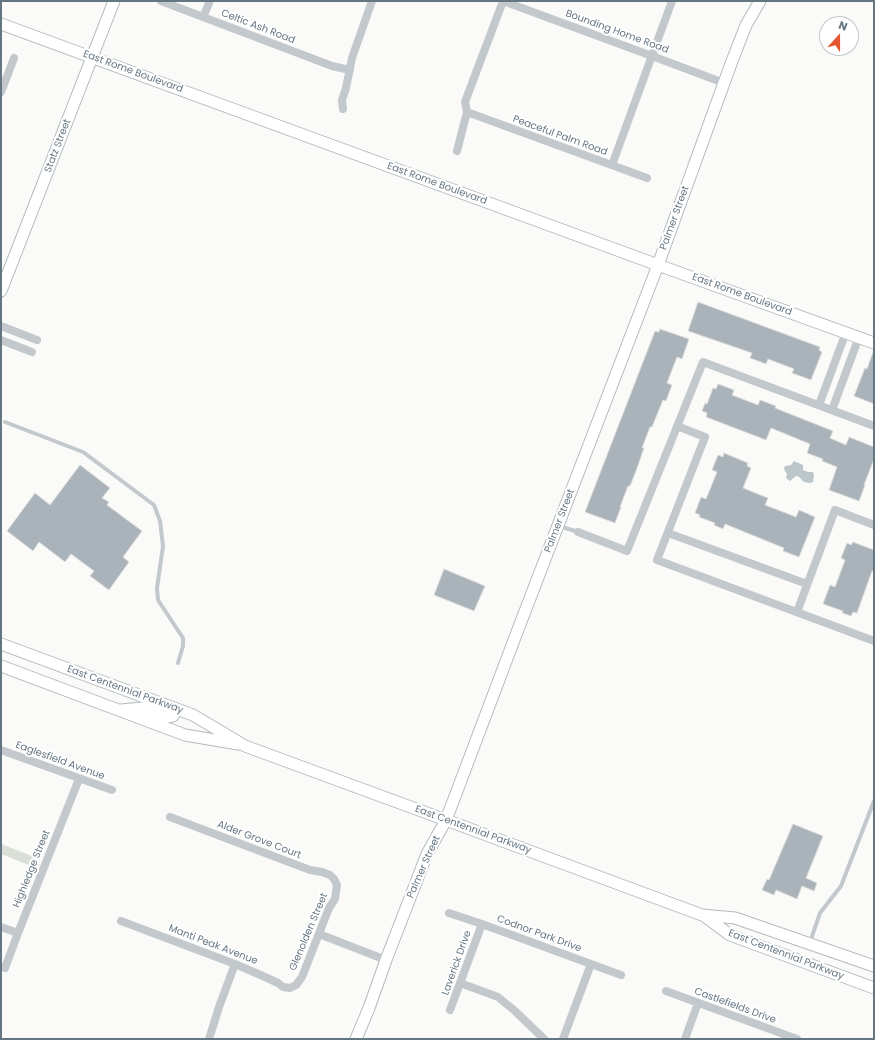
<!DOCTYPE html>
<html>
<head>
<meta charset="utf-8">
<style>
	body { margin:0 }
	#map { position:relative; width:875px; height:1040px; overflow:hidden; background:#fafaf8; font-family:Poppins,sans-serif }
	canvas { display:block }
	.frame { position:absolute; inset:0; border:2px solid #657683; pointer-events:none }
	.north { position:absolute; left:819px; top:16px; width:40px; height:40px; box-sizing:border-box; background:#fff; border:1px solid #c1c8cd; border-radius:50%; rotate:21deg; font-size:11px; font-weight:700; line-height:16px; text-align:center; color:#657683 }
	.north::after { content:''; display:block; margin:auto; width:14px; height:18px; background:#e4572e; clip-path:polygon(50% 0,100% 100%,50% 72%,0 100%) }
</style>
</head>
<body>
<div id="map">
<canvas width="875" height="1040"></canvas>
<div class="frame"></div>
<div class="north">N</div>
</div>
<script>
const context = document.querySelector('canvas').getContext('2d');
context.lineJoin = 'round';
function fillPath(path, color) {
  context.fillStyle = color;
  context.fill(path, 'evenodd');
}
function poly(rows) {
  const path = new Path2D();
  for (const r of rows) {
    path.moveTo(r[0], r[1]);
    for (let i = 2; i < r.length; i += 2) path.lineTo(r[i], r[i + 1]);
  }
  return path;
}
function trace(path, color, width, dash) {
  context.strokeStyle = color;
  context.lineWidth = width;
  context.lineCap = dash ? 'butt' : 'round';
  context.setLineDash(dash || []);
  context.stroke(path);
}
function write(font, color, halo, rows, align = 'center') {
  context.font = font + ' Poppins,sans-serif';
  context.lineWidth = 4;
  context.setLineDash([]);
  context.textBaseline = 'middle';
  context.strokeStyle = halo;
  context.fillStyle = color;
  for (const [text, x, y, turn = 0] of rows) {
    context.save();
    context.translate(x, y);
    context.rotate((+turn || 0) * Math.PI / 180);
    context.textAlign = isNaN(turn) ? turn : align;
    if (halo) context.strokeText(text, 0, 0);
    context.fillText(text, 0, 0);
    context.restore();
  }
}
fillPath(poly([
	[1,844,37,858,34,867,1,854]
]), '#dadfd7');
fillPath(poly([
	[794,461,803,465,803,470,808,472,813,472,814,476,813,482,810,483,804,482,799,477,796,476,790,481,786,478,787,474,784,469,785,466,791,465]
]), '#bbc7cb');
const building = poly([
	[698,302,820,347,819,350,822,352,811,380,792,373,794,369,768,359,766,364,750,358,752,353,688,331,698,302],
	[660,329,689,339,682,359,677,357,667,383,672,385,666,401,663,400,652,427,650,427,642,448,644,448,636,471,630,486,628,486,620,507,621,507,615,523,585,512,655,331,659,332,660,329],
	[873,352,874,352,874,404,854,396,865,368,867,369,873,352],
	[718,384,734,390,732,395,758,405,760,400,776,406,775,408,833,431,830,438,846,445,849,437,874,447,874,459,864,485,865,485,859,501,829,490,837,467,822,461,823,459,807,453,810,444,771,428,766,440,706,417,707,413,702,411,705,403,707,404,713,388,716,389,718,384],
	[724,453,748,463,747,466,751,468,743,488,768,498,765,505,796,517,799,510,815,517,799,557,783,551,784,548,725,524,723,529,714,525,715,523,699,517,700,515,695,513,701,497,706,499,717,472,712,470,718,455,723,457,724,453],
	[80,465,110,488,102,498,109,502,107,505,142,531,123,557,129,562,109,590,90,576,94,571,71,554,65,562,39,542,33,551,7,531,35,493,50,505,80,465],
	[853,542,874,550,874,571,872,571,857,613,853,612,851,616,842,613,843,611,823,604,830,585,835,587,845,560,841,558,847,543,851,545,853,542],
	[444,569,485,586,474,611,434,595,444,569],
	[793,824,823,836,806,878,817,883,814,891,802,886,797,899,776,890,774,895,762,890,767,879,769,880,793,824]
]);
fillPath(building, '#aab3b9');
trace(building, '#dcdcda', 1);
const secondary = poly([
	[1,24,658,265,874,343],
	[1,291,114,1],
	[1,644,193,715,245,746,446,820,702,915,735,918,874,966],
	[1,666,185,735,238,744],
	[121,710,142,708,167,717,173,716,177,709],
	[703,915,730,935,874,988],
	[356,1039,369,1008,386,960,427,854,446,820,454,799,514,640,658,265,732,61,746,25,760,1]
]);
trace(secondary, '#b3babf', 13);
trace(poly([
	[5,422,83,452,154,505,160,521,163,546,157,588,158,600,183,638,183,646,178,663],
	[559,526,578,532],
	[810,942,820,913,841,886,874,801]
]), '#c3c8cc', 4);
trace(poly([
	[161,1,332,66,350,70],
	[503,1,652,56,724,83],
	[203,17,210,1],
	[1,92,14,58],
	[343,109,342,100,346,88,352,58,372,1],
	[467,112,647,178],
	[457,151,467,112,465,102,503,1],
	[612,165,672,1],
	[1,326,37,340],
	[1,340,32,352],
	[819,405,846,332],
	[832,410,859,337],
	[677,426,705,437,657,560,874,641],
	[578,532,627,551,703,362,874,426],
	[668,533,807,584],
	[797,612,835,510,874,525],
	[1,750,112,790],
	[449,913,482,924,621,975],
	[121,921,235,964,265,977,278,983,283,987,290,988,296,985,302,977,329,908,335,899,337,885,334,879,330,875,322,872,310,870,170,817],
	[1,927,18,933],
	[319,934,386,960],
	[5,968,18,933,79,779],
	[460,983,498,997,515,1011,544,1039],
	[666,991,797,1039],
	[450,1010,482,924],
	[209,1039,219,1007,235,964],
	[563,1039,591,964],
	[685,1039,698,1003]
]), '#c3c8cc', 8);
trace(secondary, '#fff', 11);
write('10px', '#657683', '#fff', [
	["Celtic Ash Road",258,27,21],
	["Bounding Home Road",617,32,20],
	["East Rome Boulevard",133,72,20],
	["Peaceful Palm Road",560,136,20],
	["Statz Street",58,146,-69],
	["East Rome Boulevard",437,184,20],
	["Palmer Street",675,218,-70],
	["East Rome Boulevard",742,295,20],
	["Palmer Street",560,521,-69],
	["East Centennial Parkway",125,690,20],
	["Eaglesfield Avenue",60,761,20],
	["East Centennial Parkway",473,830,20],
	["Alder Grove Court",259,840,21],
	["Palmer Street",424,867,-66],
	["Highledge Street",32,869,-68],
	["Glenolden Street",309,932,-67],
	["Codnor Park Drive",539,934,20],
	["Manti Peak Avenue",213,945,21],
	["East Centennial Parkway",786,955,21],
	["Laverick Drive",457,963,-70],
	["Castlefields Drive",735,1006,20]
]);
</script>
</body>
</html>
